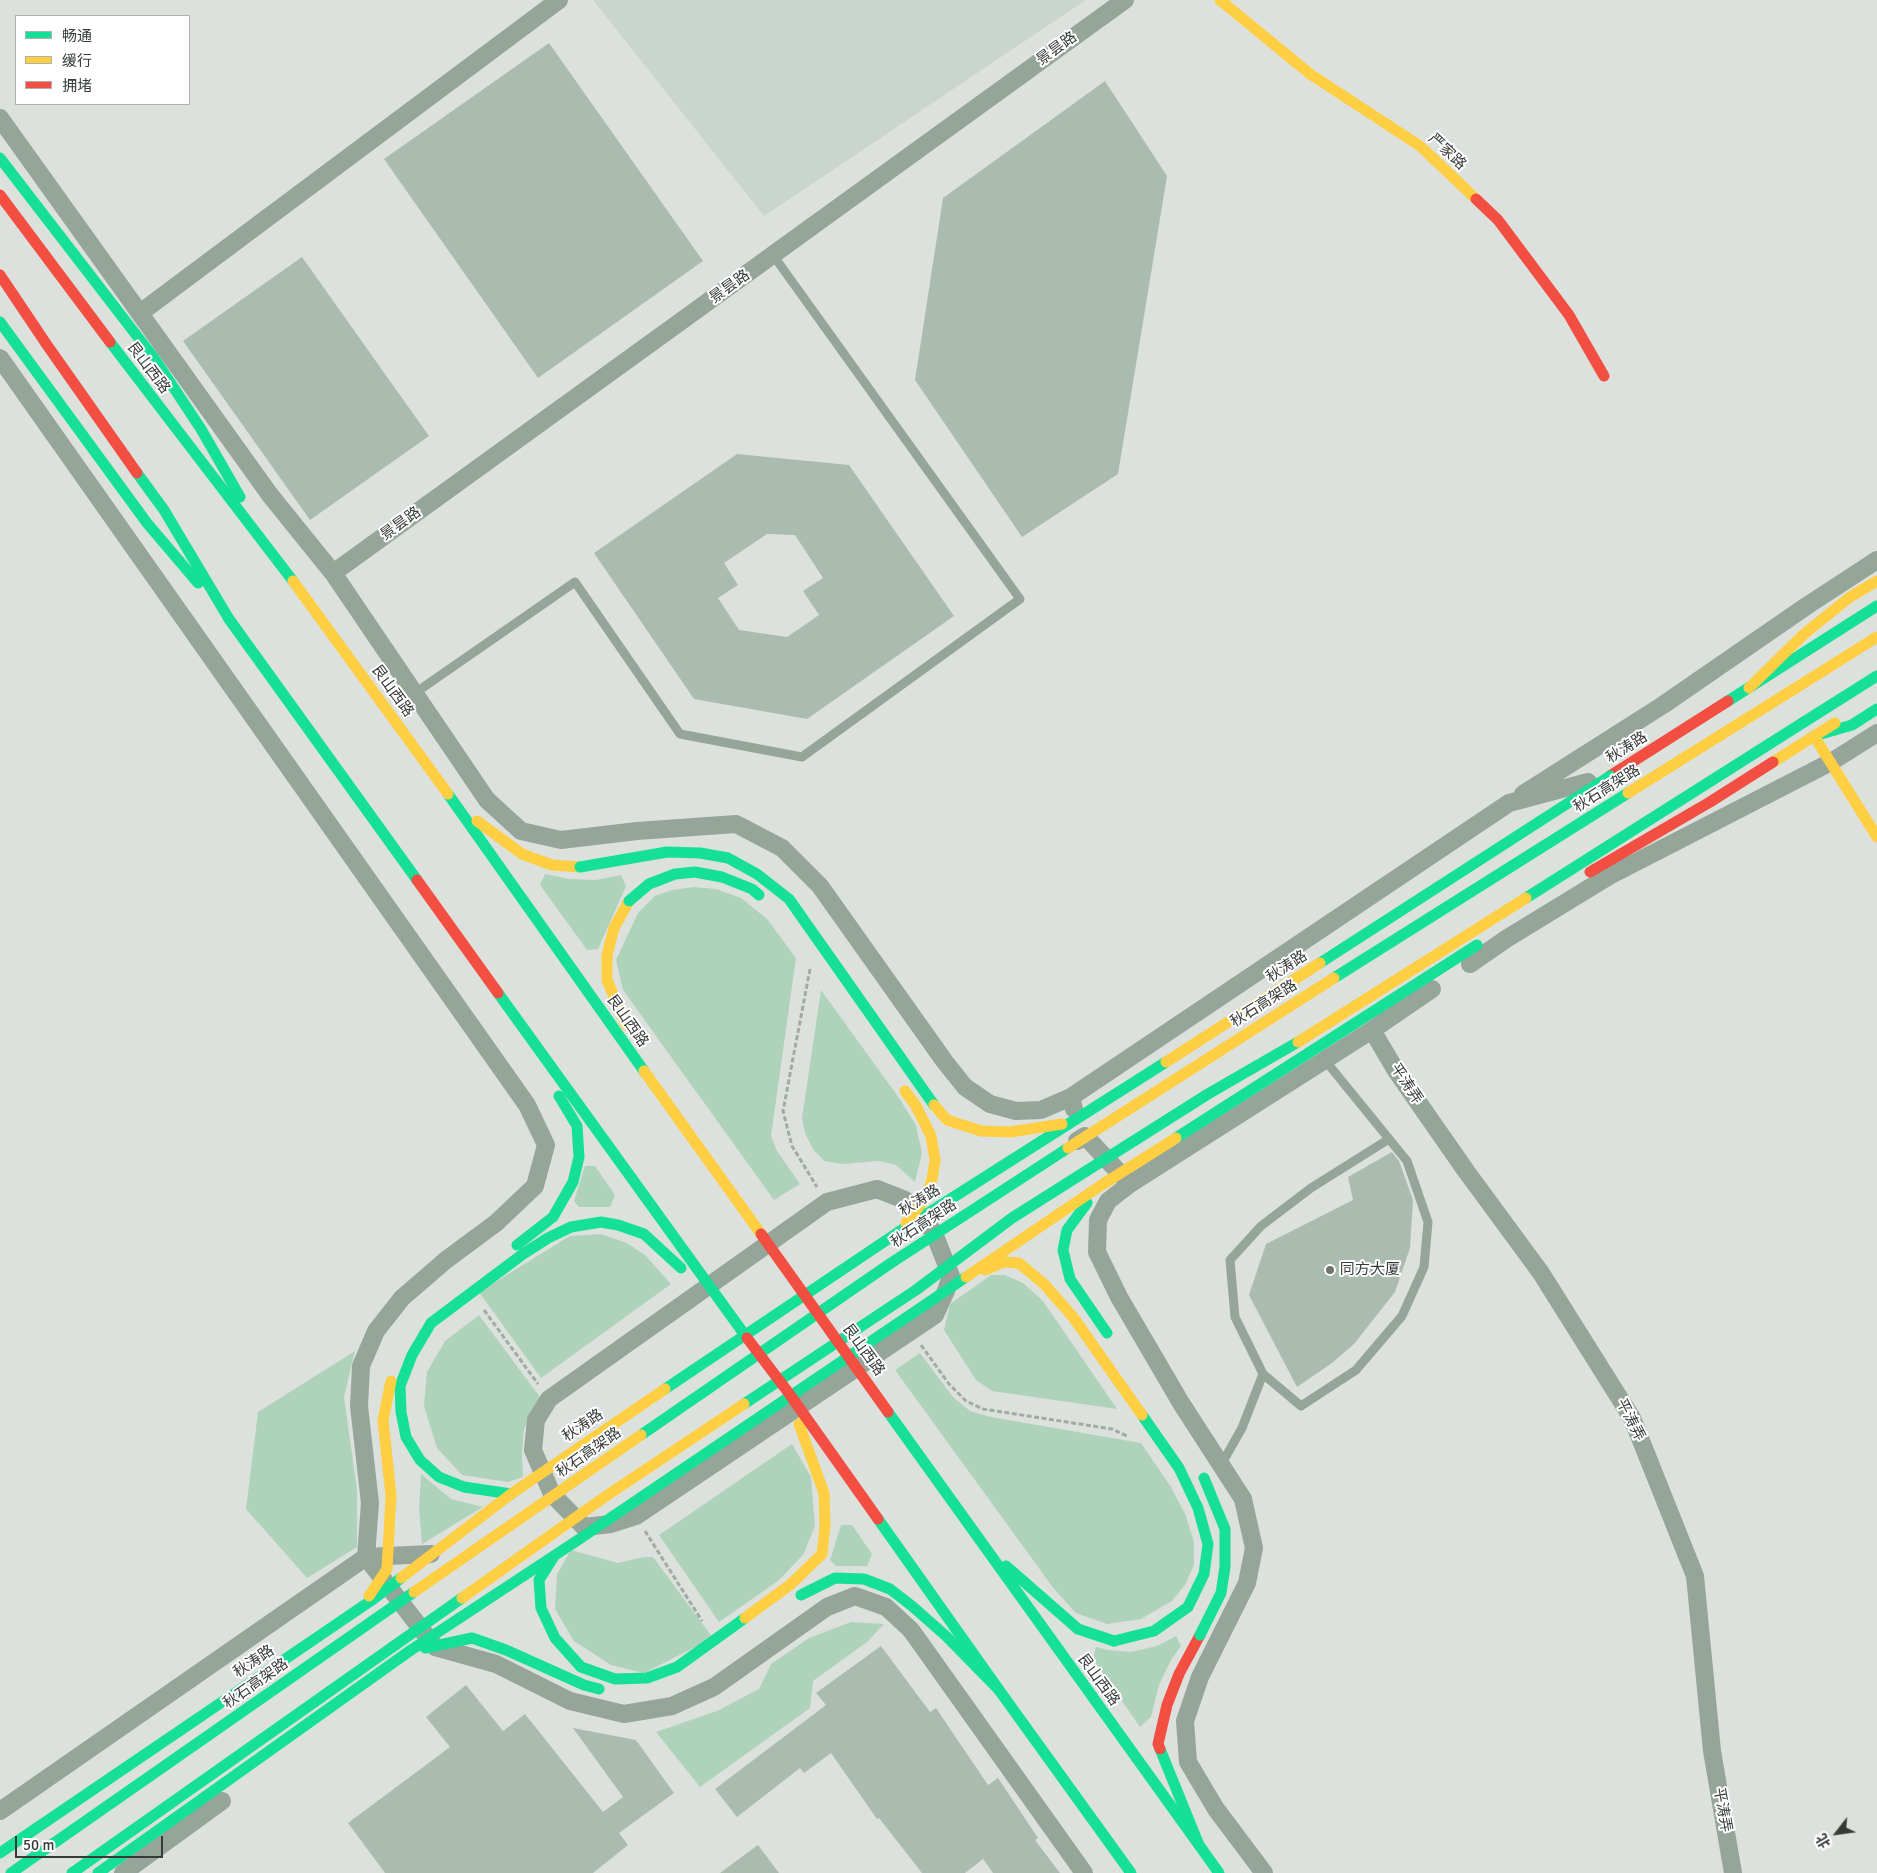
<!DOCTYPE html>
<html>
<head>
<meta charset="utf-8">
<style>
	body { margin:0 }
	#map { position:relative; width:1877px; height:1873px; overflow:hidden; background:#dce1dd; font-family:Signika,"Noto Sans SC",sans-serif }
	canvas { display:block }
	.legend { position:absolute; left:15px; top:15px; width:175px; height:90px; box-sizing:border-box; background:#fff; border:1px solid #afb1af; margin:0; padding:6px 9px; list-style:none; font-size:15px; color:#363b38 }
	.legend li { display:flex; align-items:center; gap:10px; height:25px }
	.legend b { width:25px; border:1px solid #afb1af }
	.north { position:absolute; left:1812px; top:1808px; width:50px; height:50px; -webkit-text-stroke:4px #fff; paint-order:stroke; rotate:240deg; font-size:14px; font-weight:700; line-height:20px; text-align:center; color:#363b38 }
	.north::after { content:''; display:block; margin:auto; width:18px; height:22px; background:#363b38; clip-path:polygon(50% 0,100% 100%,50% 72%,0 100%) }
	.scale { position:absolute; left:15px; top:1836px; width:148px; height:22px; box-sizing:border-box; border:2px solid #363b38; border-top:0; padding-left:6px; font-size:15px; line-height:18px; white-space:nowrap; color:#363b38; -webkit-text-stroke:4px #fff; paint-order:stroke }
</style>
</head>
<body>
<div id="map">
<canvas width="1877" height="1873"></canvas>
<ul class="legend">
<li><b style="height:6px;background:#16e098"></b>畅通</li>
<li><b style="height:6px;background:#ffcf43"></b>缓行</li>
<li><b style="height:6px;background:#f24e42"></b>拥堵</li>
</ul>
<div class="north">北</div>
<div class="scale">50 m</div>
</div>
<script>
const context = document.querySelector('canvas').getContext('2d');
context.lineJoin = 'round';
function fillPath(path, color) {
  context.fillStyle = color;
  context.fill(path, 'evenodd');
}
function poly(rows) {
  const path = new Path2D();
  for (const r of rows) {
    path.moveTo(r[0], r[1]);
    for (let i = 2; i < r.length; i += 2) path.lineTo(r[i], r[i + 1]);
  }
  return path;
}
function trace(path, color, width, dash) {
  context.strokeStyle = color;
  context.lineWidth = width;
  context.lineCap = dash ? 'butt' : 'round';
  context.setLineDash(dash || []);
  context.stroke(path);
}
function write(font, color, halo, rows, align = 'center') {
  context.font = font + ' Signika,"Noto Sans SC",sans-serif';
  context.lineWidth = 4;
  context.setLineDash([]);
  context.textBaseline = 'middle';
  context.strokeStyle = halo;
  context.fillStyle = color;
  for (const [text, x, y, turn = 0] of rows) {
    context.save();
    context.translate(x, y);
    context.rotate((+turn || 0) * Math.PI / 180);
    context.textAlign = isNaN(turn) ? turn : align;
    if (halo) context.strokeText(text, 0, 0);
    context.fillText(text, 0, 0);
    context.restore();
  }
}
fillPath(poly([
	[593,0,1086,0,764,216]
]), '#cad5cd');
fillPath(poly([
	[545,874,569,879,596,880,621,875,626,886,598,949,587,950,540,885],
	[694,887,716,889,741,898,767,919,796,958,771,1136,777,1151,800,1184,774,1200,623,990,616,960,638,913,655,896,672,890],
	[821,990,899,1098,916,1125,922,1153,915,1182,896,1165,879,1161,843,1164,824,1161,813,1149,805,1133,802,1118],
	[585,1166,595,1166,615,1195,610,1207,579,1207,574,1201],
	[601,1234,627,1243,645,1255,671,1284,541,1378,479,1292,570,1236],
	[991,1275,1005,1275,1023,1283,1043,1301,1117,1409,992,1391,976,1380,944,1330,950,1304],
	[479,1315,540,1397,537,1406,524,1429,522,1454,523,1477,508,1482,462,1475,437,1448,424,1406,427,1372,445,1341],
	[355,1351,344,1397,357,1489,357,1547,307,1578,246,1509,258,1412],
	[920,1353,953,1397,970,1411,991,1417,1141,1443,1171,1487,1186,1516,1194,1542,1194,1565,1185,1585,1172,1601,1141,1619,1107,1624,1076,1613,1054,1589,895,1370],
	[792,1444,811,1477,815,1526,803,1555,778,1581,719,1622,659,1535],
	[421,1474,451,1499,483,1507,422,1544,419,1508],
	[841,1525,852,1525,872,1554,867,1566,836,1566,830,1560],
	[571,1550,618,1563,644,1557,653,1557,713,1638,644,1673,611,1665,574,1641,555,1609,557,1574],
	[851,1622,884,1624,867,1642,813,1681,810,1708,700,1787,656,1732,717,1711,759,1689,771,1664,809,1638],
	[1176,1636,1181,1646,1171,1660,1159,1685,1151,1717,1140,1727,1093,1659,1096,1647,1107,1650,1131,1652,1157,1646]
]), '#afd3ba');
fillPath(poly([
	[549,43,703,261,538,378,384,159],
	[1105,81,1167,176,1118,474,1022,537,915,380,943,198],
	[302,257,429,436,310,520,183,341],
	[737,454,849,465,954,616,807,719,694,699,594,553],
	[767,534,795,535,823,578,803,591,819,615,787,637,739,630,718,598,738,585,724,563],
	[1392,1152,1399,1161,1413,1200,1410,1248,1395,1292,1354,1344,1332,1363,1297,1387,1249,1295,1266,1244,1353,1200,1348,1177],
	[881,1646,930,1712,936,1708,988,1785,998,1778,1038,1838,1035,1840,1060,1873,993,1873,983,1859,965,1873,922,1873,879,1818,877,1819,831,1753,804,1773,800,1768,737,1817,715,1789,826,1705,816,1693],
	[466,1685,503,1731,525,1714,603,1812,623,1797,573,1728,636,1740,674,1793,619,1833,628,1845,593,1873,385,1873,348,1823,450,1747,426,1717],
	[758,1845,779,1873,720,1873]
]), '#aabcb0');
trace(poly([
	[810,969,783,1111,792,1146,817,1187],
	[484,1310,538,1384],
	[921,1345,949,1384,966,1401,983,1409,1112,1429,1127,1436],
	[645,1531,702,1621]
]), '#a0aba3', 3, [5, 2.5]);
trace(poly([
	[415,693,575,582,680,734,802,757,1020,599,773,255],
	[1263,1374,1235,1317,1230,1260,1261,1226,1311,1188,1389,1139],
	[1221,1465,1242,1428,1263,1374,1301,1406,1356,1370,1402,1316,1424,1267,1428,1222,1407,1161,1324,1059]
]), '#95a59a', 9);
trace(poly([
	[0,118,270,495,333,573,487,800,521,831,561,840,637,831,736,824,782,848,820,886,945,1062,965,1087,990,1104,1016,1111,1041,1110,1071,1097],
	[140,313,559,0],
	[0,358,527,1105,546,1145,535,1186,496,1223,446,1260,402,1298,376,1331,361,1366,359,1406,370,1503,366,1557,435,1647,496,1664,570,1701,624,1714,672,1706,714,1687,827,1607,855,1596,886,1607,911,1630,1084,1873],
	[333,573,1125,0],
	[1523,794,1663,705,1808,605,1877,560],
	[1470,964,1506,939,1609,876,1831,762,1877,733],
	[1372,1030,1395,1069,1466,1171,1541,1273,1632,1418,1695,1576,1712,1751,1733,1873],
	[1074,1109,1071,1097,1509,803,1588,782],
	[1077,1141,1085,1136,1130,1184,1372,1030,1432,989],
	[1130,1184,1108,1201,1098,1220,1097,1252,1119,1297,1181,1403,1243,1499,1254,1548,1247,1583,1200,1677,1185,1721,1188,1762,1216,1809,1264,1873],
	[877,1189,905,1200,933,1231,951,1276,946,1291,935,1315,636,1516,611,1524,584,1527,552,1494,533,1450,536,1420,549,1399,827,1202,877,1189],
	[0,1811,366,1557,431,1554],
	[123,1873,222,1801]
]), '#95a59a', 18);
trace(poly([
	[0,158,154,358,201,429,240,497],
	[0,322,147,523,198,583],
	[110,342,293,581],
	[137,473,164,510,229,619],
	[1728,701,1877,606],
	[1804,722,1877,676],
	[1814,736,1852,725,1877,709],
	[448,794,644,1071],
	[517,1245,553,1217,573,1182,579,1157,577,1126,559,1096],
	[1006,1566,1078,1629,1114,1641],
	[801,1595,835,1578,864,1579,890,1589,912,1606,946,1636,999,1690,1131,1873],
	[1160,1749,1199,1845,1219,1873],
	[98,1873,411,1650]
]), '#16e098', 11);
trace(poly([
	[1220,0,1310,74,1420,146,1476,199],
	[293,581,448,794],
	[1749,688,1804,634,1850,597,1877,581],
	[1791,691,1877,637],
	[1814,736,1877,837],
	[1773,762,1835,723],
	[477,821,522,854,552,865,580,867],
	[626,1025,607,980,607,955,614,928,629,901]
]), '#ffcf43', 11);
trace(poly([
	[0,195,110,342],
	[1476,199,1498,220,1569,315,1604,376],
	[0,275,47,345,137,473],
	[1610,776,1728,701],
	[1590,872,1710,802,1773,762],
	[1160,1749,1158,1744,1167,1705,1179,1674,1200,1635]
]), '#f24e42', 11);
trace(poly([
	[229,619,417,880],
	[580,867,667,852,700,853,728,858,757,874,789,899,934,1105],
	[1526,898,1804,722],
	[629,901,649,884,675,874,695,872,722,877,752,889,759,895],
	[1320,963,1610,776],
	[1334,978,1628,793],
	[498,993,747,1338],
	[1176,1138,1477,945],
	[1087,1203,1067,1230,1063,1250,1070,1279,1107,1333],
	[665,1389,897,1233,1166,1062],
	[744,1404,916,1290,1012,1218,1208,1094,1298,1042],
	[888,1412,1199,1845],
	[641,1435,891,1263,1068,1148],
	[511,1494,464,1487,439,1477,420,1460,406,1437,401,1412,400,1386,412,1355,431,1323,523,1254,548,1238,571,1227,601,1222,618,1225,644,1234,681,1268],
	[878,1519,999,1690],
	[554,1556,539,1580,541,1608,555,1638,581,1667,615,1679,647,1678,677,1667,745,1618],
	[1200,1635,1221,1593,1225,1567,1225,1529,1204,1478],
	[1114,1641,1154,1631,1188,1607,1204,1574,1208,1544,1198,1508,1179,1468,1142,1415],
	[425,1648,472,1638,506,1650,584,1685,599,1689],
	[411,1650,581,1538,966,1277],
	[0,1853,372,1600,401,1578],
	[11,1873,414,1592],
	[72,1873,462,1598]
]), '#16e098', 11);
trace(poly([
	[1628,793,1791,691],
	[1298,1042,1526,898],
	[1166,1062,1320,963],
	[644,1071,761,1234],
	[905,1091,916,1106,931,1136,935,1160,932,1180,924,1200,906,1223],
	[934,1105,947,1120,981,1131,1010,1132,1062,1124],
	[1068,1148,1334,978],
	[985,1270,1004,1262,1019,1263,1044,1284,1073,1317,1142,1415],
	[966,1277,1100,1186,1176,1138],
	[401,1578,511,1494,665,1389],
	[414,1592,641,1435],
	[369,1596,387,1569,391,1496,383,1420,391,1381],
	[462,1598,606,1496,744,1404],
	[745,1618,791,1584,822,1554,825,1526,824,1493,799,1424]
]), '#ffcf43', 11);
trace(poly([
	[417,880,498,993],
	[761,1234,888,1412],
	[747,1338,788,1392,878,1519]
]), '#f24e42', 11);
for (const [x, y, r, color] of [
	[1330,1270,5,"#707572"]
]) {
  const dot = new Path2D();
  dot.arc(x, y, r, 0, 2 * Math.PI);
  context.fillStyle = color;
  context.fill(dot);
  trace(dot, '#fff', 2);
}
write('15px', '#363b38', '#fff', [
	["景昙路",1057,49,-36],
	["严家路",1447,152,43],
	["景昙路",730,287,-36],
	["艮山西路",148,368,53],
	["景昙路",401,524,-36],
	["艮山西路",392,691,54],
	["秋涛路",1627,748,-32],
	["秋石高架路",1607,789,-32],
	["秋涛路",1287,967,-33],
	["秋石高架路",1264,1004,-32],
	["艮山西路",627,1021,55],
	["平涛弄",1406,1084,56],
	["秋涛路",920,1201,-32],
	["秋石高架路",924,1224,-33],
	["艮山西路",863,1350,54],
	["平涛弄",1630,1420,63],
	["秋涛路",583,1426,-34],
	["秋石高架路",589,1453,-35],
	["秋涛路",254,1662,-34],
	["艮山西路",1098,1680,54],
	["秋石高架路",256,1684,-35],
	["平涛弄",1722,1810,80]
]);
write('15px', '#363b38', '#fff', [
	["同方大厦",1340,1270]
], 'left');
</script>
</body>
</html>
